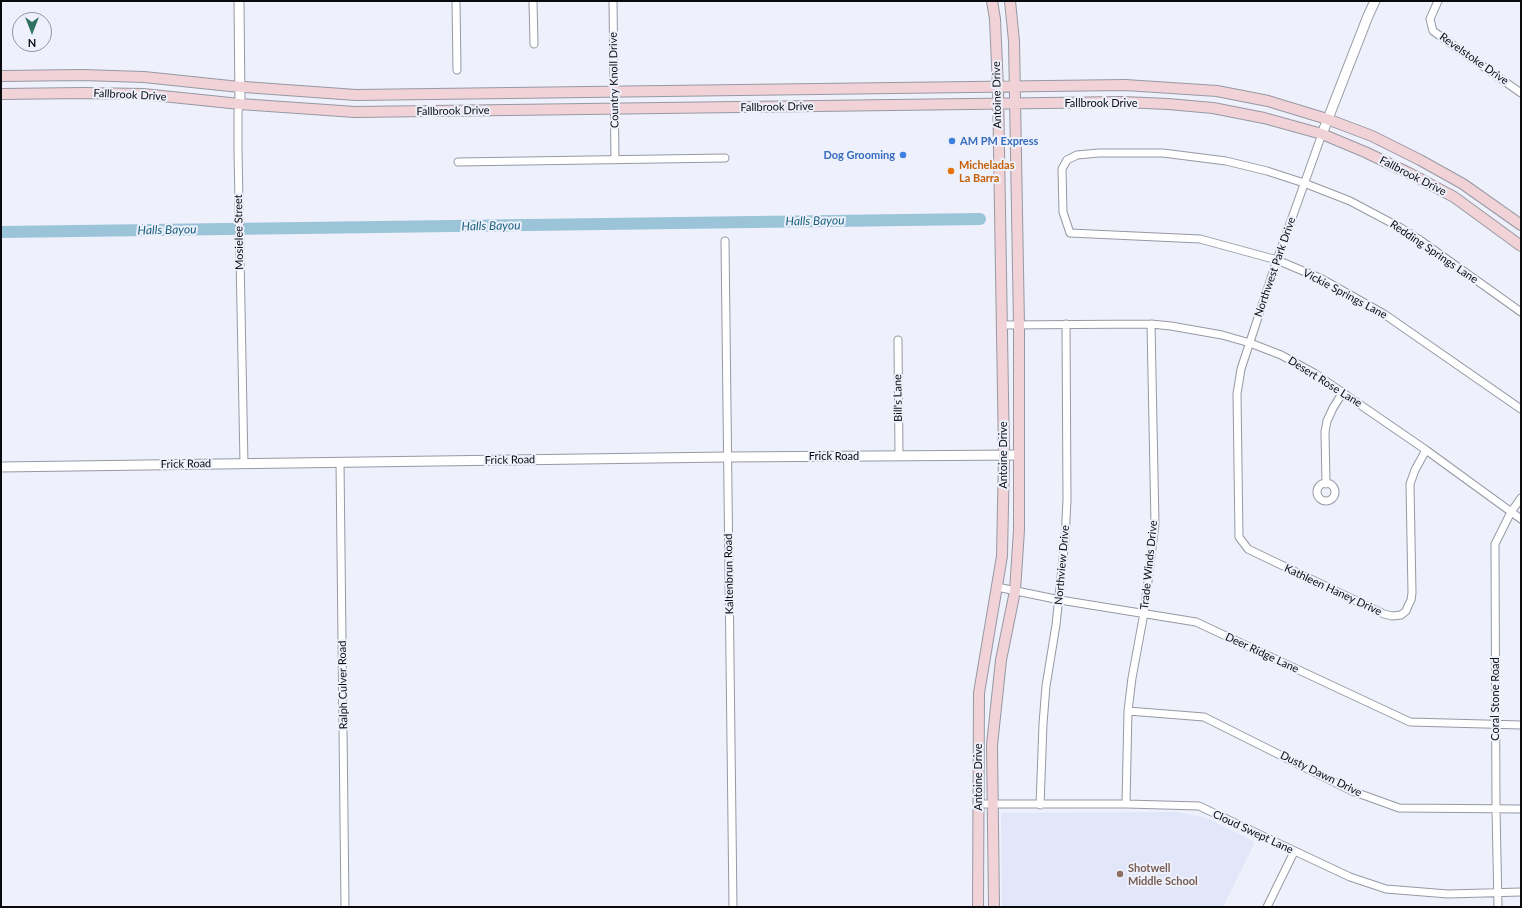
<!DOCTYPE html>
<html>
<head>
<meta charset="utf-8">
<style>
	body { margin:0 }
	#map { position:relative; width:1522px; height:908px; overflow:hidden; background:#eef1fc; font-family:Lato,sans-serif }
	canvas { display:block }
	.frame { position:absolute; inset:0; border:2px solid #0a0b0f; pointer-events:none }
	.north { position:absolute; left:12px; top:12px; width:40px; height:40px; box-sizing:border-box; background:#eef1fc; border:1px solid #93959d; border-radius:50%; rotate:180deg; font-size:11px; font-weight:700; line-height:16px; text-align:center; color:#0a0b0f }
	.north::after { content:''; display:block; margin:auto; width:14px; height:18px; background:#31715f; clip-path:polygon(50% 0,100% 100%,50% 72%,0 100%) }
</style>
</head>
<body>
<div id="map">
<canvas width="1522" height="908"></canvas>
<div class="frame"></div>
<div class="north">N</div>
</div>
<script>
const context = document.querySelector('canvas').getContext('2d');
context.lineJoin = 'round';
function fillPath(path, color) {
  context.fillStyle = color;
  context.fill(path, 'evenodd');
}
function poly(rows) {
  const path = new Path2D();
  for (const r of rows) {
    if (r.length === 3) {
      path.moveTo(r[0] + r[2], r[1]);
      path.arc(r[0], r[1], r[2], 0, 2 * Math.PI);
      continue;
    }
    path.moveTo(r[0], r[1]);
    for (let i = 2; i < r.length; i += 2) path.lineTo(r[i], r[i + 1]);
  }
  return path;
}
function trace(path, color, width, dash) {
  context.strokeStyle = color;
  context.lineWidth = width;
  context.lineCap = dash ? 'butt' : 'round';
  context.setLineDash(dash || []);
  context.stroke(path);
}
function write(font, color, halo, rows, align = 'center') {
  context.font = font + ' Lato,sans-serif';
  context.lineWidth = 4;
  context.setLineDash([]);
  context.textBaseline = 'middle';
  context.strokeStyle = halo;
  context.fillStyle = color;
  for (const [text, x, y, turn = 0] of rows) {
    context.save();
    context.translate(x, y);
    context.rotate((+turn || 0) * Math.PI / 180);
    context.textAlign = isNaN(turn) ? turn : align;
    if (halo) context.strokeText(text, 0, 0);
    context.fillText(text, 0, 0);
    context.restore();
  }
}
fillPath(poly([
	[1178,812,1207,818,1255,842,1223,907,1002,907,1001,813]
]), '#e1e6f8');
trace(poly([
	[1,232,980,219]
]), '#9bc4d9', 12);
const minor = poly([
	[456,1,457,70],
	[533,1,534,44],
	[613,1,615,160],
	[1438,1,1430,19,1433,31,1521,93],
	[240,104,238,111,238,151,244,464],
	[1322,134,1277,260,1241,369,1237,394,1239,537,1248,549,1254,552,1384,614,1392,616,1401,615,1406,611,1408,606,1411,600,1412,593,1410,484,1415,470,1426,450],
	[458,162,725,158],
	[725,241,733,907],
	[1521,312,1420,240,1401,228,1350,201,1304,183,1267,171,1226,161,1163,153,1099,153,1077,155,1067,160,1062,169,1063,212,1070,233,1200,239,1277,260,1322,279,1384,314,1521,409],
	[1002,325,1151,324,1171,326,1222,335,1250,343,1281,355,1314,373,1426,450,1521,519],
	[898,340,899,456],
	[340,462,345,907],
	[1326,492,9],
	[1326,484,1325,432,1327,421,1333,408,1343,392],
	[997,587,1060,600,1196,622,1410,722,1521,725],
	[1128,711,1204,717,1352,791,1399,808,1521,809],
	[978,804,1126,804,1199,806,1350,877,1386,889,1448,894,1521,892],
	[1126,804,1128,711,1132,678,1144,613,1155,524,1151,324],
	[1040,805,1043,724,1046,686,1056,625,1065,540,1067,500,1066,324],
	[1267,907,1294,852],
	[1498,907,1496,809,1495,544,1511,512,1521,498]
]);
const tertiary = poly([
	[239,1,240,104],
	[1322,134,1368,16,1375,1],
	[1,467,727,457,1019,455]
]);
const secondary = poly([
	[1,76,82,75,144,77,230,86,356,95,1125,85,1217,91,1268,101,1327,119,1372,136,1420,160,1463,184,1521,225],
	[1,94,82,93,143,94,240,104,355,112,1123,102,1168,104,1213,108,1264,118,1322,134,1365,152,1411,174,1454,197,1521,246],
	[978,907,979,693,1002,556,1004,455,998,88,995,19,992,1],
	[994,907,992,745,1001,660,1015,591,1019,530,1019,325,1014,41,1010,1]
]);
trace(minor, '#9699a3', 9);
trace(tertiary, '#9699a3', 11);
trace(secondary, '#9699a3', 12);
trace(minor, '#fff', 7);
trace(tertiary, '#fff', 9);
trace(secondary, '#f1d2d7', 10);
for (const [x, y, r, color] of [
	[952,141,4,"#3f7fe0"],
	[903,155,4,"#3f7fe0"],
	[951,171,4,"#e8710a"],
	[1120,874,4,"#8d6e63"]
]) {
  const dot = new Path2D();
  dot.arc(x, y, r, 0, 2 * Math.PI);
  context.fillStyle = color;
  context.fill(dot);
  trace(dot, '#eef1fc', 1.5);
}
write('11px', '#0a0b0f', '#eef1fc', [
	["Revelstoke Drive",1474,59,35],
	["Country Knoll Drive",614,80,-91],
	["Fallbrook Drive",130,95,3],
	["Antoine Drive",997,95,-91],
	["Fallbrook Drive",1101,103],
	["Fallbrook Drive",777,107,-1],
	["Fallbrook Drive",453,111,-1],
	["Fallbrook Drive",1413,176,27],
	["Mosielee Street",239,232,-91],
	["Redding Springs Lane",1434,252,34],
	["Northwest Park Drive",1275,267,-71],
	["Vickie Springs Lane",1345,294,28],
	["Desert Rose Lane",1325,382,32],
	["Bill's Lane",898,398,-91],
	["Antoine Drive",1003,455,-90],
	["Frick Road",834,456],
	["Frick Road",510,460,-1],
	["Frick Road",186,464,-1],
	["Northview Drive",1062,565,-85],
	["Trade Winds Drive",1149,565,-84],
	["Kaltenbrun Road",729,574,-91],
	["Kathleen Haney Drive",1333,590,25],
	["Deer Ridge Lane",1262,653,25],
	["Ralph Culver Road",343,685,-91],
	["Coral Stone Road",1495,699,-90],
	["Dusty Dawn Drive",1321,774,26],
	["Antoine Drive",978,777,-90],
	["Cloud Swept Lane",1253,832,25]
]);
write('bold 11px', '#366cbe', '#eef1fc', [
	["AM PM Express",960,141],
	["Dog Grooming",895,155,"right"]
], 'left');
write('bold 11px', '#c56008', '#eef1fc', [
	["Micheladas",959,165],
	["La Barra",959,178]
], 'left');
write('bold 11px', '#785e54', '#eef1fc', [
	["Shotwell",1128,868],
	["Middle School",1128,881]
], 'left');
write('italic 12px', '#155f7d', '#eef1fc', [
	["Halls Bayou",815,221,-1],
	["Halls Bayou",491,226,-1],
	["Halls Bayou",167,230,-1]
]);
</script>
</body>
</html>
